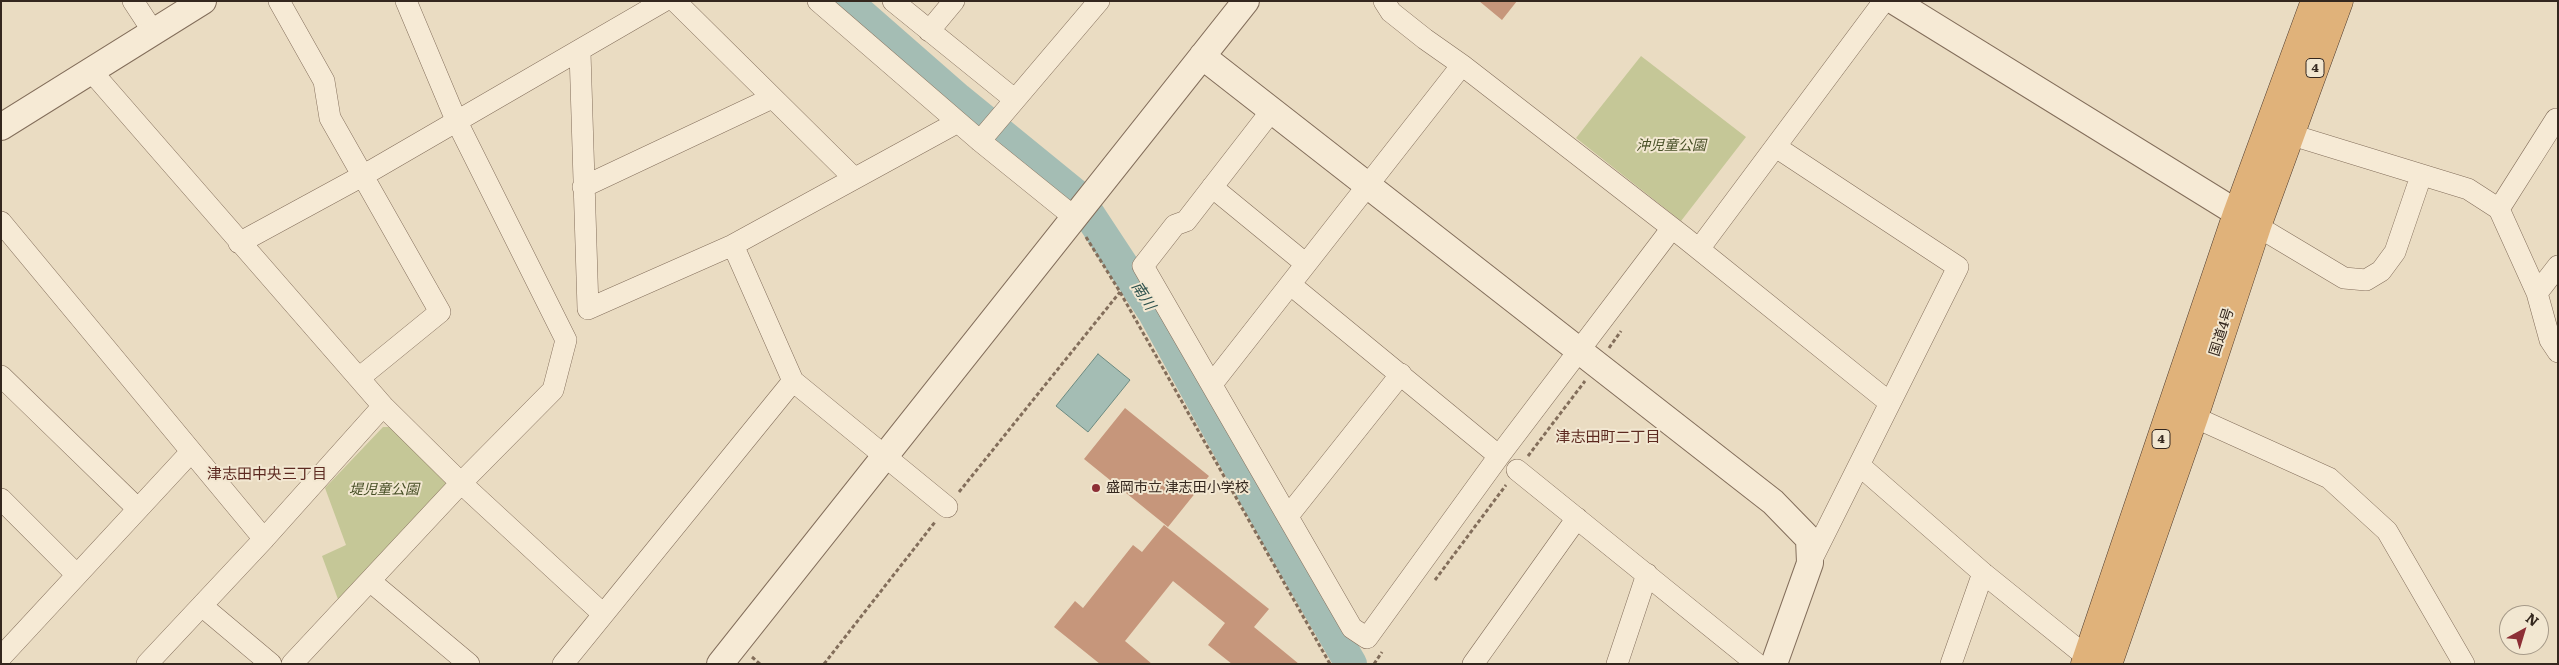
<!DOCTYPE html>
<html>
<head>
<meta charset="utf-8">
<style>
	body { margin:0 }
	#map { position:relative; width:2559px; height:665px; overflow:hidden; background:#eadcc2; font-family:Literata,serif }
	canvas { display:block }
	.frame { position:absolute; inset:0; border:2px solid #34271e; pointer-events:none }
	.north { position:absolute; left:2499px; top:605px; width:50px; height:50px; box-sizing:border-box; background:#f2e7d1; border:1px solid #a69a89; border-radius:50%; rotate:39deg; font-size:14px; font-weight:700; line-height:20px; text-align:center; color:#34271e }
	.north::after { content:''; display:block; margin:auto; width:18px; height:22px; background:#8d2f36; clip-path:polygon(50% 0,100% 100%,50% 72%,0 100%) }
</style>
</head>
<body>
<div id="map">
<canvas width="2559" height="665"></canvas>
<div class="frame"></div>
<div class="north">N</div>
</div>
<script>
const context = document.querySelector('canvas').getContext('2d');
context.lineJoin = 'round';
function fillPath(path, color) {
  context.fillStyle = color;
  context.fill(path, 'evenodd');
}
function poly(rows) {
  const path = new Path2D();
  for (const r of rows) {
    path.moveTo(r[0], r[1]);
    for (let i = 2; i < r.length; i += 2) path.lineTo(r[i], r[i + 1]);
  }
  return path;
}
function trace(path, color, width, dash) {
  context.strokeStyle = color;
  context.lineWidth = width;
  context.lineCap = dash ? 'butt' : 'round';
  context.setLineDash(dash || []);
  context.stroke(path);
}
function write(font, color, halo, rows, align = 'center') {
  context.font = font + ' Literata,"Noto Sans JP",serif';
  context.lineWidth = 4;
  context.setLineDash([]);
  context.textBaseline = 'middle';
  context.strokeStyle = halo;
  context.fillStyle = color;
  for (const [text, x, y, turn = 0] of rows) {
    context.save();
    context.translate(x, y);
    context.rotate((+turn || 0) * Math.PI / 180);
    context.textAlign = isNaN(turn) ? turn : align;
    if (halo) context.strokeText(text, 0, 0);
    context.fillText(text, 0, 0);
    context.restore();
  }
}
fillPath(poly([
	[1641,56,1746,137,1681,221,1576,138],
	[383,427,389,427,447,481,447,488,339,602,322,556,346,545,325,488]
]), '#c5c797');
const water = poly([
	[1098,354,1130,380,1088,432,1056,406,1098,354]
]);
fillPath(water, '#a4bdb4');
trace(water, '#6c8a81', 1);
trace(poly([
	[846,1,958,99,1077,196,1154,313,1279,540,1351,664]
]), '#a4bdb4', 32);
fillPath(poly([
	[1479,1,1517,1,1502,20],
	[1125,408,1209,476,1168,527,1084,459],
	[1164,525,1269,609,1254,627,1299,664,1232,664,1208,645,1225,623,1173,581,1125,641,1152,664,1100,664,1054,627,1075,601,1083,608,1133,545,1142,552]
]), '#c6967b');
const minor = poly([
	[133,1,154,33],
	[279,1,324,81,330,118,440,312,359,378],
	[675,1,854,178],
	[818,1,980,141,1074,217],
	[893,1,1014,99],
	[1384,1,1391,12,1425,39,1462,65,1685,238,1890,403],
	[929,31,954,1],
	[580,52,588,309,733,245,958,122],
	[92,72,383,406,461,483,603,614],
	[1272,110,1186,221,1175,225,1143,266,1352,628,1367,638,1499,456,1672,228],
	[2292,135,2468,189,2499,209,2537,293,2550,340,2558,352],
	[980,141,1099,1],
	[1776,147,1958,267,1810,563],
	[583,187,772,98],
	[1212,187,1306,264],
	[2499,209,2556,119],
	[1,222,264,539],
	[2257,226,2344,278,2366,280,2381,271,2395,252,2421,176],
	[239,243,364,175,664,1],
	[733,245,793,381,947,507],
	[1699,249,1884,1],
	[1291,285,1499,456],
	[2537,293,2558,266],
	[1,376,138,509],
	[1212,384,1462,65],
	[2194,417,2329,478,2387,531,2464,664],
	[1859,465,1983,573,2087,657],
	[1517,470,1757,664],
	[1,499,77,575],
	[1288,516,1401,374],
	[370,581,469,664],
	[202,606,271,664],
	[1,657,190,453],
	[147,664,264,539,383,406],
	[292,664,461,483,553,390,566,340,456,120,406,1],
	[563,664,793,381],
	[1473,664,1577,518],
	[1617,664,1647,574],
	[1951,664,1983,573]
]);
const tertiary = poly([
	[1894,1,2255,224],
	[1202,56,1773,502,1809,539,1810,563,1774,664],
	[1,127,203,1],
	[720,664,1246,1]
]);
const trunk = poly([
	[2085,664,2237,214,2315,1],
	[2108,664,2194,417,2257,226,2339,1]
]);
trace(minor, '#836e5b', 22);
trace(tertiary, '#836e5b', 28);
trace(trunk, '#513d2f', 29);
trace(poly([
	[1086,237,1120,292,1330,664],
	[1609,348,1621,331],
	[1528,456,1585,381],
	[959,492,1120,292],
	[1435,580,1506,485],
	[752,657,760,664],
	[824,664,935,522],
	[1374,664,1382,652]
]), '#836e5b', 3, [4, 2.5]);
trace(minor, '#f6ead5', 21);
trace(tertiary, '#f6ead5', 26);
trace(trunk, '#e0b27a', 28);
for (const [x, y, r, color] of [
	[1096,488,5,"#8d2f36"]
]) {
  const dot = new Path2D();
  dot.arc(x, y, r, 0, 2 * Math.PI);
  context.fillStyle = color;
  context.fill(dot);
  trace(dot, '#f2e7d1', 2);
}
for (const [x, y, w] of [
	[2315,68,18],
	[2161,439,18]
]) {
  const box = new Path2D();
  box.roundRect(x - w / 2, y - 9.5, w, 19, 4);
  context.fillStyle = '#f2e7d1';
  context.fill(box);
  trace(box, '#34271e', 1);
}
write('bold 12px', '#34271e', null, [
	["4",2315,68],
	["4",2161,439]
]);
write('italic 14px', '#474f26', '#f2e7d1', [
	["沖児童公園",1671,146],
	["堤児童公園",384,490]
]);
write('14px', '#34271e', '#f2e7d1', [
	["国道4号",2222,332,-72]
]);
write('14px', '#34271e', '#f2e7d1', [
	["盛岡市立 津志田小学校",1106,488]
], 'left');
write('italic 15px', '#2e524e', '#f2e7d1', [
	["南川",1143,296,57]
]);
write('15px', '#5d2a21', '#f2e7d1', [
	["津志田町二丁目",1608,438],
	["津志田中央三丁目",267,475]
]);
</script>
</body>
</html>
